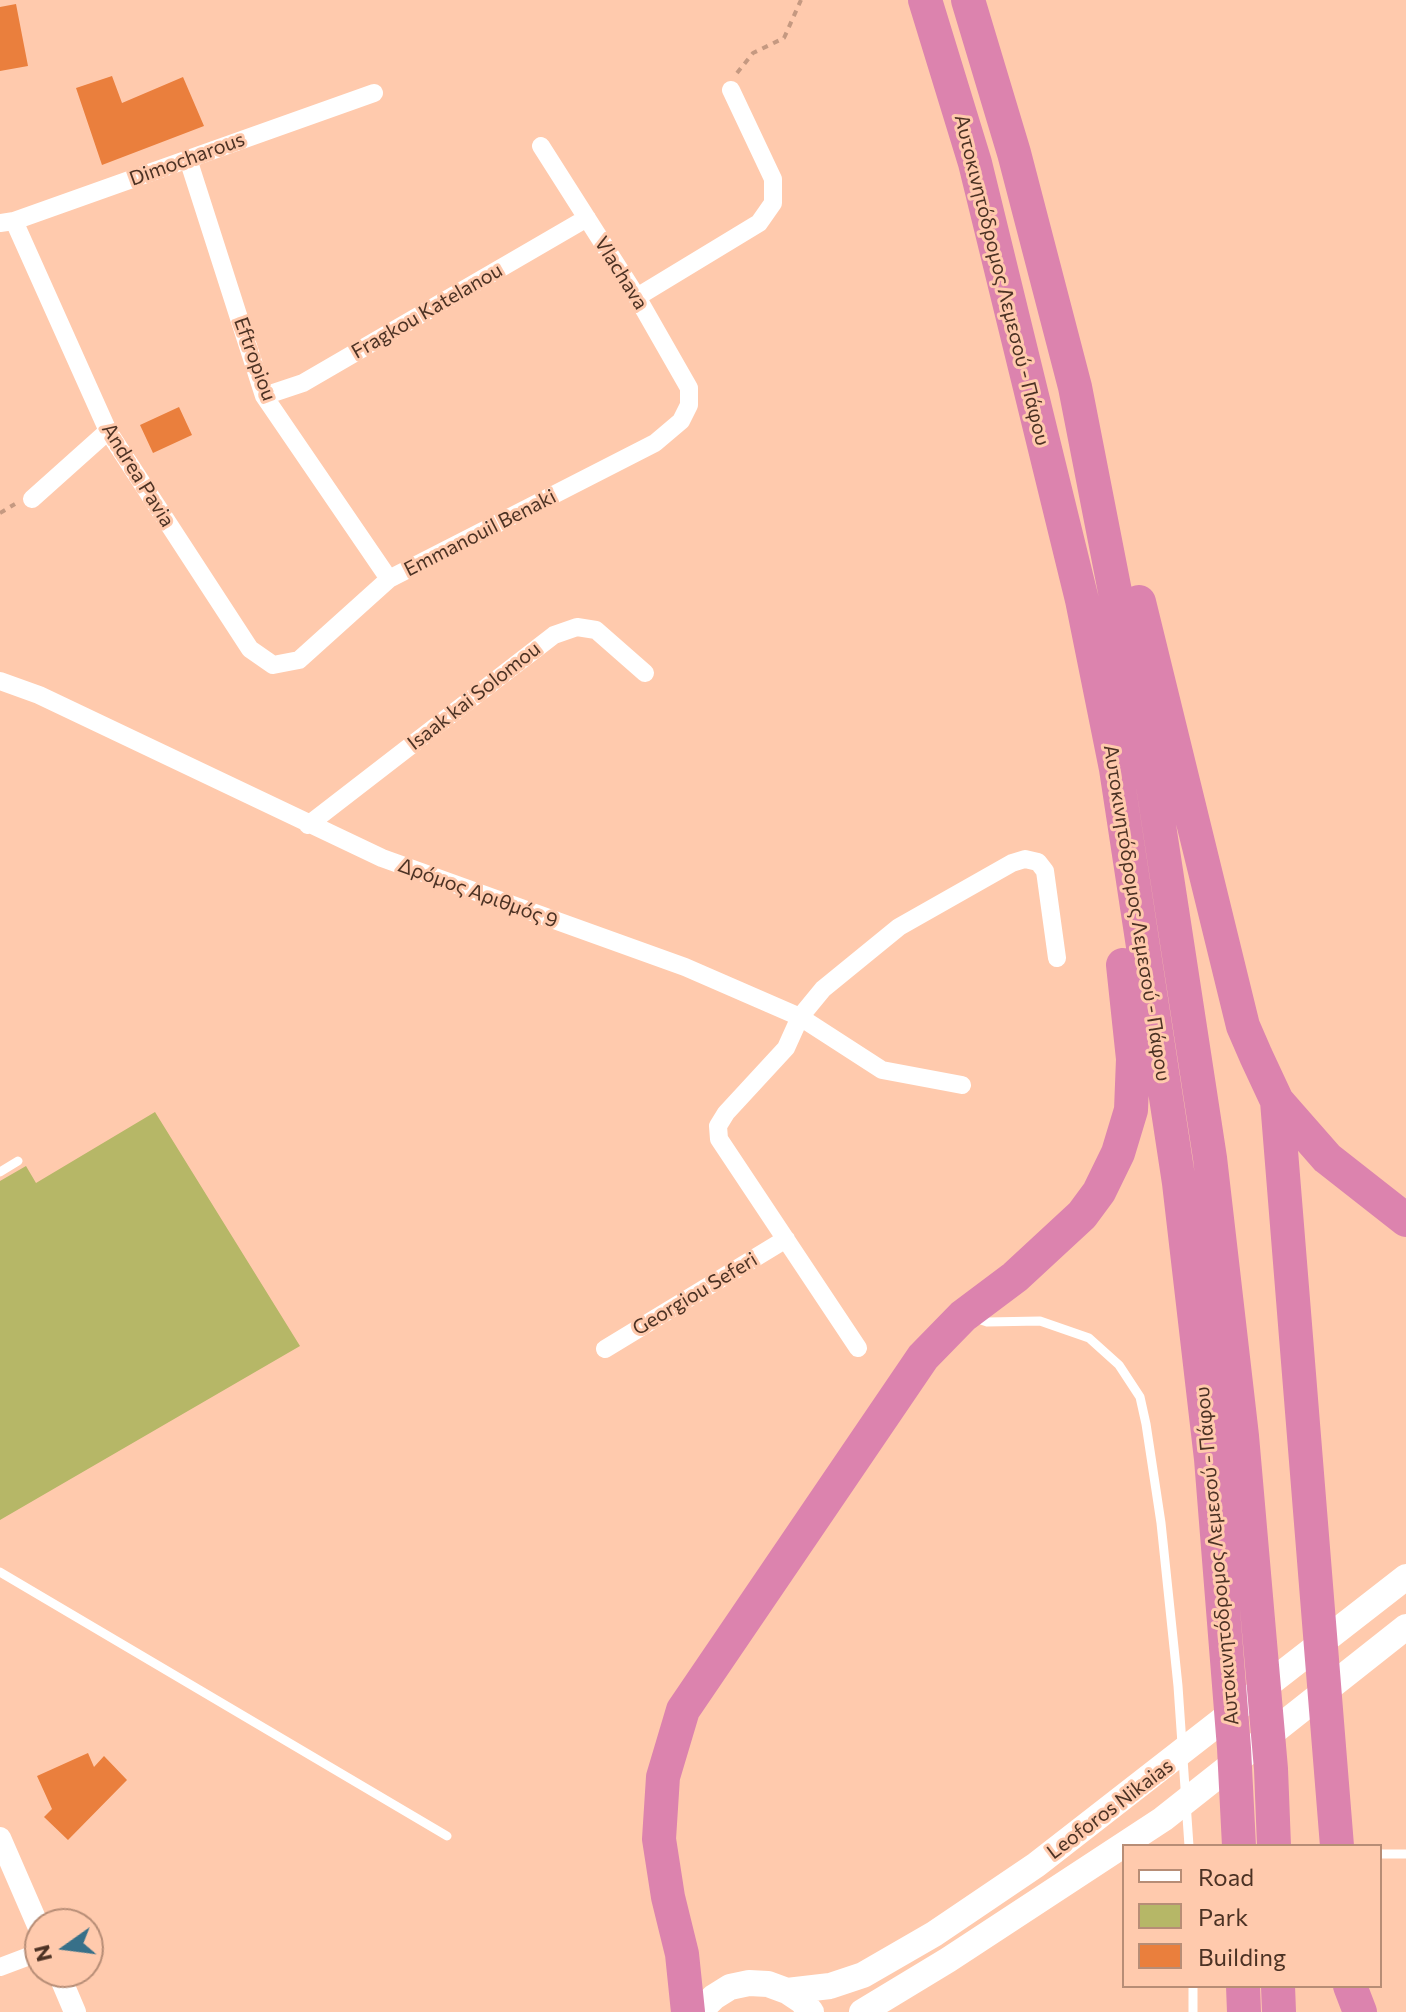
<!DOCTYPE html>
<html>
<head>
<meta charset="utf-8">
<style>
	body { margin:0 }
	#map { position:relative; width:1406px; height:2012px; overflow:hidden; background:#ffcaad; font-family:Commissioner,sans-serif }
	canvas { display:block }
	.legend { position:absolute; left:1122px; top:1844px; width:260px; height:144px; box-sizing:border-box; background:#ffcaad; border:2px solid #b78d76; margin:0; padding:10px 14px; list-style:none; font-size:24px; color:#4c3224 }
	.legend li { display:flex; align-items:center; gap:16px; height:40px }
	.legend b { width:40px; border:2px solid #b78d76 }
	.north { position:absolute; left:24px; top:1908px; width:80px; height:80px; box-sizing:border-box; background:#ffcaad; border:2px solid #b78d76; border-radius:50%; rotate:256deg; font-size:22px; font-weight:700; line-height:32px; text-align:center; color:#4c3224 }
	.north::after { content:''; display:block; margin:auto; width:28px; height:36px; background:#377089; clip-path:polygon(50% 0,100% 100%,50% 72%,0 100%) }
</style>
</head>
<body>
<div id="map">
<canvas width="1406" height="2012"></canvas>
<ul class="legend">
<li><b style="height:10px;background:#fff"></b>Road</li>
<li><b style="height:22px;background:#b6b767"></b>Park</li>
<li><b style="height:22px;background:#ea7f3d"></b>Building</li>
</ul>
<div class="north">N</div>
</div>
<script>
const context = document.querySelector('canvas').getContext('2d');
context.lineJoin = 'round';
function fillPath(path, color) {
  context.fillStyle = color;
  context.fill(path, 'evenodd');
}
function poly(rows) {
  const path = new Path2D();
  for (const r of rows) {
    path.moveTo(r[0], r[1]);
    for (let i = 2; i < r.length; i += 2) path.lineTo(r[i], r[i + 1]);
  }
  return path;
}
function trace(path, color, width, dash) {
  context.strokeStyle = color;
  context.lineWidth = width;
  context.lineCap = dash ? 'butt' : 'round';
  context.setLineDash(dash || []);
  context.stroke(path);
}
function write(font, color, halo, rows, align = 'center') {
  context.font = font + ' Commissioner,sans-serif';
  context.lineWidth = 6;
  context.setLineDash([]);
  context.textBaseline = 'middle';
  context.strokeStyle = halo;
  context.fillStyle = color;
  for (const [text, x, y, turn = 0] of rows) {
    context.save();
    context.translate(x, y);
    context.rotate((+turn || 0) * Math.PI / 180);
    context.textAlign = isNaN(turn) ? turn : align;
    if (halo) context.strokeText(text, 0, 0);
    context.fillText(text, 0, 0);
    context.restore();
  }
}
fillPath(poly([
	[155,1112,300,1346,0,1520,0,1181,26,1166,36,1183]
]), '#b6b767');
fillPath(poly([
	[16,4,28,66,0,71,0,7],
	[112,76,122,103,183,77,204,126,102,165,76,88],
	[179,407,192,435,153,453,140,425],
	[88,1753,94,1767,104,1756,127,1780,68,1840,44,1817,52,1809,37,1776]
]), '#ea7f3d');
trace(poly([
	[737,73,753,53,784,38,801,0],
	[0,513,15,504]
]), '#c59981', 4, [6, 6]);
trace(poly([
	[0,1172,18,1161],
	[975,1318,987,1322,1040,1321,1089,1338,1119,1365,1140,1397,1146,1424,1161,1523,1178,1686,1189,1846],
	[0,1572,447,1836],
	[1380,1854,1406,1854],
	[1193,1986,1193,2012]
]), '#fff', 9);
trace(poly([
	[188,159,264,396,389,579],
	[14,221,108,431,250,649,273,665,299,660,389,579,655,443,681,421,689,405,689,388,637,297,541,146],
	[0,223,14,221,374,93],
	[637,297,759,223,773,203,773,179,731,90],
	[264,396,303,383,587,218],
	[32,499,108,431],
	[0,681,39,695,382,858,685,967,800,1017,882,1070,962,1085],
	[308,825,554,635,577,627,596,630,645,673],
	[858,1348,719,1139,718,1126,726,1113,786,1048,800,1017,823,989,899,927,1012,863,1025,859,1038,862,1045,871,1057,958],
	[605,1349,786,1239],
	[0,1967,40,1952]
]), '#fff', 18);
trace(poly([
	[0,1838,40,1930],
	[58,1972,75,2012]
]), '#fff', 22);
trace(poly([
	[787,1991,830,1986,863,1975,934,1934,1036,1865,1406,1577],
	[699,2012,714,1997,730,1987,749,1983,768,1984,787,1991,802,2001,811,2012],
	[862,2012,948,1960,1163,1819,1406,1627]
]), '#fff', 26);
trace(poly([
	[925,0,975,163,1082,600,1116,769,1179,1183,1211,1459,1234,1748,1239,1846],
	[968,0,1014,153,1075,387,1153,786,1210,1158,1242,1436,1271,1769,1274,1846],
	[1139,602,1243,1026,1256,1056,1277,1101,1327,1158,1406,1220],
	[1277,1101,1337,1846],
	[1243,1986,1244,2012],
	[1278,1986,1279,2012],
	[1350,1986,1360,2012],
	[688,2012,682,1954,668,1897,659,1839,663,1777,683,1710,923,1357,963,1316,1015,1277,1082,1215,1099,1192,1118,1153,1131,1110,1133,1059,1123,965]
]), '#dc83ae', 34);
write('20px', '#4c3224', '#ffcaad', [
	["Dimocharous",187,159,-20],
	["Vlachava",621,273,58],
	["Αυτοκινητόδρομος Λεμεσού - Πάφου",1002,280,76],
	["Fragkou Katelanou",427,311,-30],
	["Eftropiou",255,359,70],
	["Andrea Pavia",138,475,58],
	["Emmanouil Benaki",480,533,-27],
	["Isaak kai Solomou",474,696,-38],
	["Δρόμος Αριθμός 9",478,893,20],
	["Αυτοκινητόδρομος Λεμεσού - Πάφου",1137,913,81],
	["Georgiou Seferi",695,1294,-31],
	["Αυτοκινητόδρομος Λεμεσού - Πάφου",1217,1556,-95],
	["Leoforos Nikaias",1110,1809,-37]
]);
</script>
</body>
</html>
